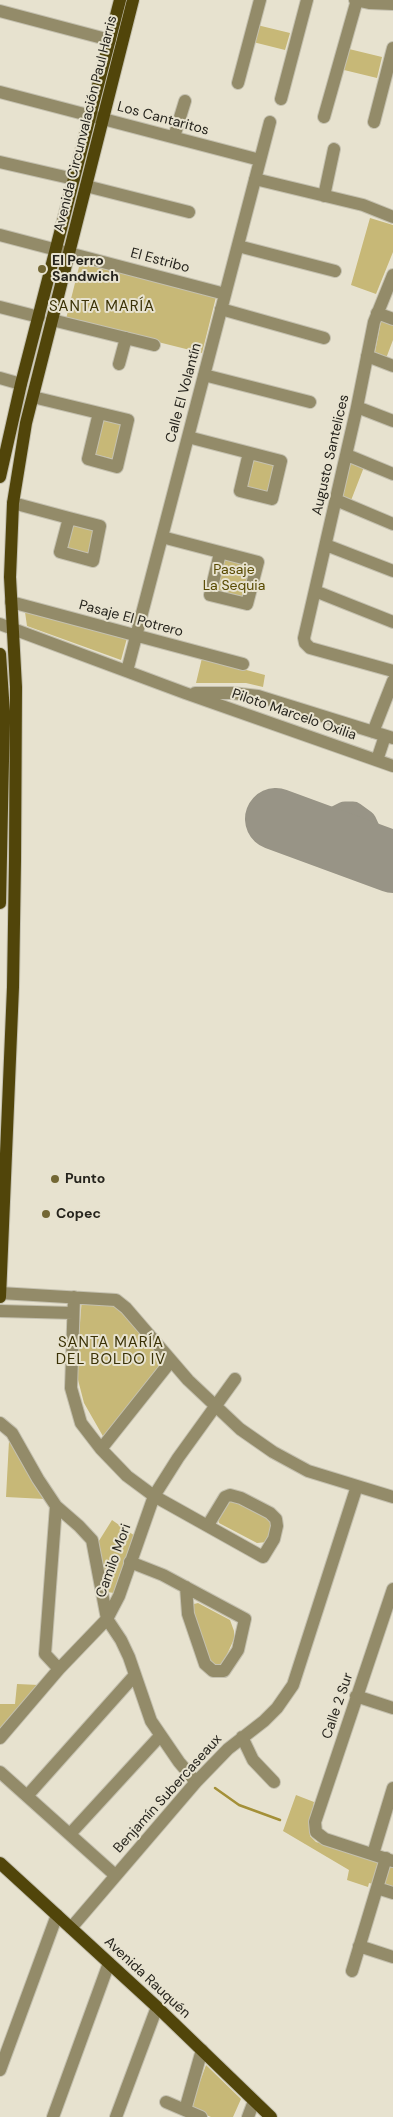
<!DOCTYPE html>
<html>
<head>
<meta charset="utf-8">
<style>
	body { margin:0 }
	canvas { display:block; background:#e7e2cf }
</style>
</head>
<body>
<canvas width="393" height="2117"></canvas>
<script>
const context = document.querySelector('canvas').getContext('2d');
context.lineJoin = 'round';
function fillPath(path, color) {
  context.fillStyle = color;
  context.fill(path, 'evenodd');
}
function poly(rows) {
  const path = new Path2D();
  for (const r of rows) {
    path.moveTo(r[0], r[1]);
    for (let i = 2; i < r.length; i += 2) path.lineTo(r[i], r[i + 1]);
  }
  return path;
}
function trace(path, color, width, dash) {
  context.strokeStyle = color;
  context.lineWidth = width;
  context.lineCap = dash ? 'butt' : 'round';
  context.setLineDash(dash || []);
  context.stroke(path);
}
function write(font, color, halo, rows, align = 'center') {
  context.font = font + ' "DM Sans",sans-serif';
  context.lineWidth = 4;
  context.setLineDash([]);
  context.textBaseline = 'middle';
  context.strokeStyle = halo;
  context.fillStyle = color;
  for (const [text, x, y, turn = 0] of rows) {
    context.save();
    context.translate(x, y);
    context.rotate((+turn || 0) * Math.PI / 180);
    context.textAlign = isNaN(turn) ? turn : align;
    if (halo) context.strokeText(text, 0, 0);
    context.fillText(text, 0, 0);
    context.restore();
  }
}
fillPath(poly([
	[257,25,290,33,285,50,253,42],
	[349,49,382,57,377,78,344,70],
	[370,218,393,225,393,252,376,294,351,285],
	[80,263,216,297,202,353,66,319],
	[381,321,393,325,393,340,385,361,374,357],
	[102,418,123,423,114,459,94,454],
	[251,457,277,463,269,495,243,488],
	[350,462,364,467,350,503,342,499],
	[69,524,96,531,90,557,63,551],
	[223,556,254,564,245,600,214,592],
	[25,612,127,638,121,660,27,626],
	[202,658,265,675,263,687,246,683,196,683],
	[82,1298,114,1300,164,1359,104,1438,84,1403,76,1372],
	[9,1441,45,1499,6,1497],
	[236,1499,270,1520,273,1527,267,1542,257,1543,219,1523,218,1519,230,1500],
	[112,1520,135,1536,114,1593,107,1592,97,1544],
	[198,1603,230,1620,234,1631,234,1639,224,1661,218,1667,209,1663,190,1610,194,1604],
	[17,1684,39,1685,0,1730,0,1704,15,1704],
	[296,1795,314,1802,310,1824,310,1836,316,1842,393,1866,393,1890,369,1883,368,1887,347,1880,349,1870,283,1831],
	[206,2065,241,2099,233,2117,211,2117,195,2110,192,2104]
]), '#c7b877');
trace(poly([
	[215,1788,239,1805,280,1820]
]), '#a49038', 2.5);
trace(poly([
	[331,839,332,825,337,818,345,814,353,814,364,822,376,848,387,860]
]), '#989486', 25);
trace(poly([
	[276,819,393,862]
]), '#989486', 62);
const minor = poly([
	[355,0,369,3,393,4],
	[0,11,110,40],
	[238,83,260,0],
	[0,92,260,160],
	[281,99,307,0],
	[324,117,357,0],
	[374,122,393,48],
	[174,137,185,101],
	[0,162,74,179],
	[255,179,363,205,393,217],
	[86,186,189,212],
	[324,196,334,149],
	[0,235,225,294],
	[238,246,335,271],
	[393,275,374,322,357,407,304,638,305,643,310,648,393,671],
	[0,307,39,317],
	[221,309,324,338],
	[377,313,393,319],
	[52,320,154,345],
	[367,356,393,366],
	[119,364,126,338],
	[204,375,310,402],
	[0,378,21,384],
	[33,397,99,413,128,420,117,467,88,459,99,413],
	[357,407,393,421],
	[188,437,281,461,272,499,240,491,249,453],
	[347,455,393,474],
	[336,500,393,524],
	[13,503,69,518,100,526,93,561,60,552,69,518],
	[162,537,258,562,247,604,210,595,220,553],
	[326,545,393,571],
	[315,591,393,622],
	[11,602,243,664],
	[0,624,185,693,393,766],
	[127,671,270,122],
	[195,693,232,693,258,696,393,738],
	[373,732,393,681],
	[377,760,385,736],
	[0,1293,116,1300,126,1308,188,1380,240,1429,273,1452,308,1471,393,1497],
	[74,1297,71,1388,81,1423,101,1449,127,1476,154,1496,263,1557,274,1539,277,1526,276,1519,270,1513,241,1498,230,1495,225,1497,208,1525],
	[0,1311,73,1313],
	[0,1423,12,1433,38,1479,56,1506,79,1526,92,1540,107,1619,121,1640,129,1657,151,1721,179,1762,196,1782],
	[101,1449,171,1361],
	[56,1506,45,1654,59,1669],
	[130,1562,163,1575,245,1619,238,1650,224,1671,213,1671,205,1664,188,1614,186,1587],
	[393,1589,315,1822,316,1832,325,1839,393,1861],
	[356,1696,393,1708],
	[242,1737,253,1760,274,1782],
	[0,1738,59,1669,107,1619,119,1596,154,1496,178,1458,235,1379],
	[0,1772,115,1875],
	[27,1796,135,1675],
	[70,1834,160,1736],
	[373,1854,393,1788],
	[377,1888,393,1893],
	[71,1928,196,1782,228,1749,264,1721,277,1708,293,1685,357,1486],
	[359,1946,393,1957],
	[352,1971,386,1858],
	[0,2070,57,1915],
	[166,2102,201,2117],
	[185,2110,202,2050],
	[53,2117,109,1963],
	[116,2117,157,2007],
	[248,2117,254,2101]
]);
const major = poly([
	[0,477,21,384,120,0],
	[0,654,4,713,0,903],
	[0,1297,13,987,15,861,16,687,10,577,13,503,26,423,133,0],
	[0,1863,157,2007,271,2117]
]);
trace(minor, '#c4c0af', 14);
trace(major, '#c4c0af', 14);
trace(minor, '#938b69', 12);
trace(major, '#51450a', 12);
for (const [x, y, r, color] of [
	[42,269,5,"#736734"],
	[55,1179,5,"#736734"],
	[46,1214,5,"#736734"]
]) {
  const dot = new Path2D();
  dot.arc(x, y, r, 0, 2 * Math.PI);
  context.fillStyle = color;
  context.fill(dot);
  trace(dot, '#e7e2cf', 2);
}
write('14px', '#26241d', '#e7e2cf', [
	["Los Cantaritos",163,119,15],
	["Avenida Circunvalación Paul Harris",86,124,-76],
	["El Estribo",160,261,15],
	["Calle El Volantín",184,393,-75],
	["Augusto Santelices",331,455,-77],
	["Pasaje El Potrero",131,619,15],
	["Piloto Marcelo Oxilia",294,715,19],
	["Camilo Mori",114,1561,-70],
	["Calle 2 Sur",338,1706,-71],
	["Benjamín Subercaseaux",168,1794,-48],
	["Avenida Rauquén",147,1978,43]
]);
write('bold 14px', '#26241d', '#e7e2cf', [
	["El Perro",52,261],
	["Sandwich",52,277],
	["Punto",65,1179],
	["Copec",56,1214]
], 'left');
write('14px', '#594b03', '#e7e2cf', [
	["Pasaje",234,570],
	["La Sequia",234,586]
]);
context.letterSpacing = '1px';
write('15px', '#3a3105', '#e7e2cf', [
	["SANTA MARÍA",102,307],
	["SANTA MARÍA",111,1343],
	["DEL BOLDO IV",111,1360]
]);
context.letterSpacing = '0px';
</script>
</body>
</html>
